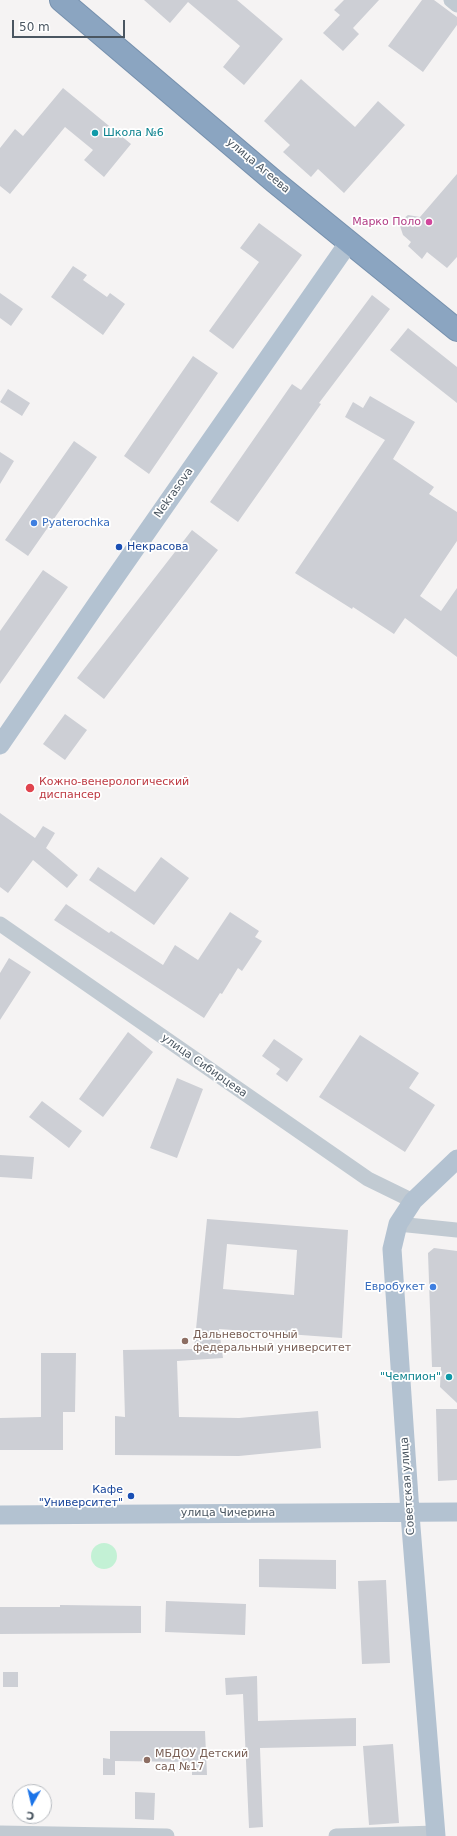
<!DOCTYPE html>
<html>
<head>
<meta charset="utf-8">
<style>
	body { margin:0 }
	#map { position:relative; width:457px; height:1836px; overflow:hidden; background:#f5f3f3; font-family:"DejaVu Sans",sans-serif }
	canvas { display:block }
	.north { position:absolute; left:12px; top:1784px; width:40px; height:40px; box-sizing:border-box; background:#fff; border:1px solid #b7bbc0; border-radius:50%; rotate:188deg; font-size:11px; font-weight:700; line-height:16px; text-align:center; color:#4a5661 }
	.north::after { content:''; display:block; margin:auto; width:14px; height:18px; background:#1a73e8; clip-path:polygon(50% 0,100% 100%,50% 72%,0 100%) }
	.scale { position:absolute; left:12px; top:20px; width:113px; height:18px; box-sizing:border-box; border:2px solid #4a5661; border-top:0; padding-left:5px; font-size:12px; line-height:14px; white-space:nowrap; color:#4a5661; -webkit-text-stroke:3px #fff; paint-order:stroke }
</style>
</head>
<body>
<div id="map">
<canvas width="457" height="1836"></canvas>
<div class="north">С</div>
<div class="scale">50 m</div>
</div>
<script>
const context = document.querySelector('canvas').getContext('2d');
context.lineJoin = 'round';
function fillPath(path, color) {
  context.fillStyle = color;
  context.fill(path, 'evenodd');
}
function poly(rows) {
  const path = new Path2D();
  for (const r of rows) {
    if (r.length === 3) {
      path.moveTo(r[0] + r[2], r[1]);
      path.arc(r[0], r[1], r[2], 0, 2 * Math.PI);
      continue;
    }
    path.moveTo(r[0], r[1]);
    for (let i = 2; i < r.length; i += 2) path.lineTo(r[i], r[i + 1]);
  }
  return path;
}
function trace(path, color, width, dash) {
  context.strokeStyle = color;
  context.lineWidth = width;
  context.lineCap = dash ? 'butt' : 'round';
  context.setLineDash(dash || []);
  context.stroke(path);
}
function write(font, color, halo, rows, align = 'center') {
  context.font = font + ' "DejaVu Sans",sans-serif';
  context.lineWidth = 3.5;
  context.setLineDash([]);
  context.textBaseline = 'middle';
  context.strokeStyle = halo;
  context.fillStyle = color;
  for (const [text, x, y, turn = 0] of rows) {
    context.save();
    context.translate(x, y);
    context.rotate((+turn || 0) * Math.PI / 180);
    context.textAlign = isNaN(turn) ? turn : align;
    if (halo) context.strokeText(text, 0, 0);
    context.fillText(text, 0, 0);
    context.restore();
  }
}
fillPath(poly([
	[104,1556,13]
]), '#c3f1d5');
fillPath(poly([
	[144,0,237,0,283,39,244,85,223,67,240,46,188,2,170,23],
	[344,0,379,0,353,28,359,34,343,51,323,33,340,15,334,10],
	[422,0,434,0,457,17,457,25,423,72,388,46],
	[301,79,355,127,378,101,405,125,344,193,318,169,311,177,283,152,290,145,264,121],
	[63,88,131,144,104,177,84,160,93,150,65,127,10,194,0,186,0,148,15,129,23,136],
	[457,174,457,257,447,268,427,252,422,259,408,246,411,242,403,235,400,226,403,219,408,215,420,217],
	[259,223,302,255,233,349,209,331,259,262,240,248],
	[73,266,87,275,83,280,107,297,110,293,125,304,103,335,51,297],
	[0,293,23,309,11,326,0,318],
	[372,295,390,309,319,403,321,404,238,522,210,502,292,384,301,390],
	[408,328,457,367,457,403,390,350],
	[193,356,218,373,149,474,124,456],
	[8,389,30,403,22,416,0,402],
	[370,396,415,422,393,459,434,487,429,494,457,512,457,541,420,596,441,611,457,588,457,657,405,618,394,634,353,607,352,609,295,573,385,440,345,417,353,402,363,408],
	[74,441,97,457,28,556,5,540],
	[0,452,14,461,0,484],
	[192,530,218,550,104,699,77,678],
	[43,570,68,587,0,684,0,631],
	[65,714,87,730,65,760,43,744],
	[0,813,35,838,43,826,55,833,46,848,78,875,67,888,33,860,8,893,0,887],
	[161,857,189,878,154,925,89,880,98,867,135,892],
	[66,904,109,933,111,931,163,965,175,945,198,960,230,912,259,931,255,937,262,941,242,971,238,968,222,994,220,993,204,1018,54,920],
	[9,958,31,972,0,1020,0,973],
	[128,1032,153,1052,103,1117,79,1099],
	[360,1035,419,1073,409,1088,435,1105,405,1152,319,1097],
	[274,1039,303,1059,287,1082,276,1074,280,1069,262,1056],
	[177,1078,203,1089,177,1158,150,1148],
	[42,1101,82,1131,69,1148,29,1117],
	[0,1155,34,1157,32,1179,0,1177],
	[207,1219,348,1230,342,1338,219,1329,223,1358,177,1361,179,1417,239,1418,318,1411,321,1448,239,1456,115,1455,115,1416,125,1417,123,1350,194,1349],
	[227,1244,297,1250,294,1295,223,1289],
	[434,1248,457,1251,457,1403,440,1387,441,1367,432,1367,428,1253],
	[41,1353,76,1353,75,1412,63,1412,63,1450,0,1450,0,1418,41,1417],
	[436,1409,457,1409,457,1480,438,1481],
	[259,1559,336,1560,336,1589,259,1587],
	[386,1580,390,1663,362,1664,358,1581],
	[166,1601,246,1604,245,1635,165,1632],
	[60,1605,141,1606,141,1633,0,1634,0,1607,60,1607],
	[3,1672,18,1672,18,1687,3,1687],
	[257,1676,258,1721,356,1718,356,1746,260,1748,263,1827,249,1828,243,1694,226,1695,225,1678],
	[110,1731,205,1731,207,1775,192,1775,192,1762,115,1761,115,1775,103,1775,103,1758,110,1759],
	[393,1744,399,1823,369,1825,363,1746],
	[135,1792,155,1793,154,1820,135,1819]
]), '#cdcfd5');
const highway = poly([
	[61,0,275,182,457,330]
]);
trace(highway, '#7690ad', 24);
trace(poly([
	[451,0,457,5],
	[0,924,368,1179,413,1201],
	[398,1224,457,1230],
	[0,1833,167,1836],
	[336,1836,436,1833]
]), '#c1cad2', 15);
trace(poly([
	[0,745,98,602,349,242],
	[0,1515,457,1512],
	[436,1836,411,1527,392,1249,398,1224,413,1201,457,1159]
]), '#b3c2d1', 19);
trace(highway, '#8ba5c1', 22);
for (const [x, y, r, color] of [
	[95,133,4,"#0f9aa8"],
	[429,222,4,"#d1479c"],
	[34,523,4,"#3f7fe0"],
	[119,547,4,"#1a4fb4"],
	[30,788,5,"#e0444e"],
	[433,1287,4,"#3f7fe0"],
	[185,1341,4,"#8d6e63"],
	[449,1377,4,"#0f9aa8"],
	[131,1496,4,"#1a4fb4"],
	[147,1760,4,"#8d6e63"]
]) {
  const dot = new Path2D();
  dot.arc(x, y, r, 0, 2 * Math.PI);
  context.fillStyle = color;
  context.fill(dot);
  trace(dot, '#fff', 1.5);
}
write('11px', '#0d838f', '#fff', [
	["Школа №6",103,133],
	["\"Чемпион\"",441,1377,"right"]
], 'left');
write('11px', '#4a5661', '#fff', [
	["улица Агеева",258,166,40],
	["Nekrasova",174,493,-55],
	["улица Сибирцева",204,1066,35],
	["Советская улица",408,1486,-94],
	["улица Чичерина",228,1513]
]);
write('11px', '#b23c85', '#fff', [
	["Марко Поло",421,222]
], 'right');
write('11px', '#366cbe', '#fff', [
	["Pyaterochka",42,523],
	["Евробукет",425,1287,"right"]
], 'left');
write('11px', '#164399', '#fff', [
	["Некрасова",127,547],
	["Кафе",123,1490,"right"],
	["\"Университет\"",123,1503,"right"]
], 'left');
write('11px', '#be3a42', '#fff', [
	["Кожно-венерологический",39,782],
	["диспансер",39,795]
], 'left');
write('11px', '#785e54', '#fff', [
	["Дальневосточный",193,1335],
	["федеральный университет",193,1348],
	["МБДОУ Детский",155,1754],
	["сад №17",155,1767]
], 'left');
</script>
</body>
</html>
